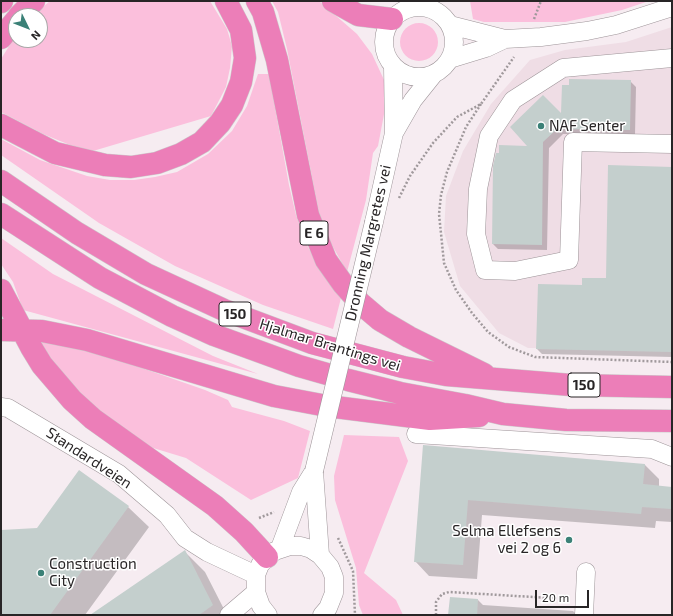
<!DOCTYPE html>
<html>
<head>
<meta charset="utf-8">
<style>
	body { margin:0 }
	#map { position:relative; width:673px; height:616px; overflow:hidden; background:#f6ecf1; font-family:"Exo 2",sans-serif }
	canvas { display:block }
	.frame { position:absolute; inset:0; border:2px solid #282526; pointer-events:none }
	.north { position:absolute; left:8px; top:8px; width:40px; height:40px; box-sizing:border-box; background:#fff; border:1px solid #a9a8a8; border-radius:50%; rotate:133deg; font-size:11px; font-weight:700; line-height:16px; text-align:center; color:#282526 }
	.north::after { content:''; display:block; margin:auto; width:14px; height:18px; background:#3b8177; clip-path:polygon(50% 0,100% 100%,50% 72%,0 100%) }
	.scale { position:absolute; left:535px; top:590px; width:54px; height:18px; box-sizing:border-box; border:2px solid #282526; border-top:0; padding-left:5px; font-size:12px; line-height:14px; white-space:nowrap; color:#282526; -webkit-text-stroke:3px #fff; paint-order:stroke }
</style>
</head>
<body>
<div id="map">
<canvas width="673" height="616"></canvas>
<div class="frame"></div>
<div class="north">N</div>
<div class="scale">20 m</div>
</div>
<script>
const context = document.querySelector('canvas').getContext('2d');
context.lineJoin = 'round';
function fillPath(path, color) {
  context.fillStyle = color;
  context.fill(path, 'evenodd');
}
function poly(rows) {
  const path = new Path2D();
  for (const r of rows) {
    if (r.length === 3) {
      path.moveTo(r[0] + r[2], r[1]);
      path.arc(r[0], r[1], r[2], 0, 2 * Math.PI);
      continue;
    }
    path.moveTo(r[0], r[1]);
    for (let i = 2; i < r.length; i += 2) path.lineTo(r[i], r[i + 1]);
  }
  return path;
}
function trace(path, color, width, dash) {
  context.strokeStyle = color;
  context.lineWidth = width;
  context.lineCap = dash ? 'butt' : 'round';
  context.setLineDash(dash || []);
  context.stroke(path);
}
function write(font, color, halo, rows, align = 'center') {
  context.font = font + ' "Exo 2",sans-serif';
  context.lineWidth = 3;
  context.setLineDash([]);
  context.textBaseline = 'middle';
  context.strokeStyle = halo;
  context.fillStyle = color;
  for (const [text, x, y, turn = 0] of rows) {
    context.save();
    context.translate(x, y);
    context.rotate((+turn || 0) * Math.PI / 180);
    context.textAlign = isNaN(turn) ? turn : align;
    if (halo) context.strokeText(text, 0, 0);
    context.fillText(text, 0, 0);
    context.restore();
  }
}
fillPath(poly([
	[672,27,672,349,528,348,499,333,460,286,444,232,446,196,463,151,491,104,530,60,565,50,626,42]
]), '#efdde5');
fillPath(poly([
	[50,1,210,1,227,29,232,46,230,68,226,87,211,116,93,151,70,145,43,134,1,112,1,59,16,35,16,40,40,40,40,16,32,16],
	[272,1,319,1,357,34,372,54,385,82,385,109,378,146,373,153,366,200,347,272,328,238,320,218,287,49,278,12],
	[470,1,649,1,622,10,565,22,484,22,473,19],
	[419,42,19],
	[258,74,269,74,289,185,296,215,306,243,318,266,341,298,333,329,263,305,175,266,99,223,1,155,1,139,40,160,87,176,110,180,134,180,155,177,177,172,208,154,232,131,247,106],
	[1,238,53,274,213,356,258,374,23,310,13,282,1,264],
	[47,341,102,354,205,390,228,400,232,407,284,421,310,431,298,478,251,500,186,458,140,444,112,424,61,376,41,342],
	[344,435,399,437,408,461,364,573,396,600,403,615,363,615,359,605,356,568,335,500,334,476]
]), '#fbbfdc');
fillPath(poly([
	[630,81,636,87,635,135,563,134,549,148,547,250,498,249,493,244,530,147,562,115],
	[672,168,672,357,542,354,537,349,582,286,607,279],
	[424,446,645,465,659,479,659,487,672,488,672,522,656,521,655,528,482,515,477,579,429,576,415,561],
	[128,507,149,527,85,615,1,615,1,531,38,529],
	[185,552,205,572,227,615,92,615],
	[478,600,483,605,573,611,577,615,449,615]
]), '#0003');
fillPath(poly([
	[569,79,631,80,630,130,557,129,543,142,542,245,492,244,493,166,496,153,499,153,499,145,527,146,510,127,543,95,561,113,562,85,569,85],
	[608,165,672,167,672,352,536,349,538,284,582,285,582,278,606,278],
	[423,445,645,464,643,484,672,487,672,509,642,507,641,514,468,500,463,565,414,562],
	[79,470,129,506,50,615,1,615,1,530,37,528],
	[185,550,213,605,199,615,90,615],
	[450,597,478,599,477,615,448,615]
]), '#c4cfcd');
const minor = poly([
	[419,42,35],
	[450,25,505,39,541,37,587,31,616,25,672,7],
	[672,58,563,68,513,100,489,136,478,189,476,234,485,270,515,271,569,260,573,142,672,144],
	[450,59,486,48,505,39],
	[394,133,413,100,433,75],
	[374,222,394,133,393,66],
	[1,407,8,408,119,474,167,515,185,538,207,552,256,575],
	[416,434,652,449,672,457],
	[314,471,320,555],
	[280,548,301,492,314,471],
	[229,615,256,592],
	[268,615,261,606,256,592,256,575,260,565,267,557,275,551,290,546,301,546,311,549,320,555,330,567,334,577,334,593,328,608,322,615],
	[584,615,586,572]
]);
const highway = poly([
	[257,1,263,12,277,60,308,215,326,260,343,284,360,303,380,320,409,337,484,374],
	[333,1,358,15,392,19],
	[1,2,2,1],
	[19,16,34,1],
	[1,38,16,20],
	[1,125,55,153,105,165,131,167,157,163,181,154,202,142,220,123,232,105,241,82,245,58,241,30,226,1],
	[1,181,77,233,146,274,224,310,312,343,403,367,446,375,571,385,672,387],
	[1,214,100,278,172,316,214,335,299,366,348,380,400,393,465,405,503,414,566,420,672,421],
	[1,290,31,347,42,365,72,400,93,419,215,506,244,532,267,557],
	[1,330,42,331,87,340,274,396,327,406,430,419,479,416]
]);
trace(minor, '#9d9498', 19);
trace(highway, '#cbcbcb', 23);
trace(poly([
	[534,19,541,1],
	[481,104,466,127,447,172,441,195,439,214,444,263,456,290,472,313,488,332,509,347,535,357,672,362],
	[399,198,410,176,433,143,457,117,481,104,514,57],
	[259,518,274,512],
	[338,538,353,571,355,615],
	[436,615,436,602,442,594,449,592,567,599]
]), '#a0999c', 2.5, [2, 2]);
trace(minor, '#fff', 18);
trace(highway, '#ec7eb8', 22);
const minorBridge = poly([
	[314,471,374,222]
]);
trace(minorBridge, '#9d9498', 19, []);
trace(minorBridge, '#fff', 18);
for (const [x, y, r, color] of [
	[541,126,4,"#3b8177"],
	[569,540,4,"#3b8177"],
	[41,573,4,"#3b8177"]
]) {
  const dot = new Path2D();
  dot.arc(x, y, r, 0, 2 * Math.PI);
  context.fillStyle = color;
  context.fill(dot);
  trace(dot, '#fff', 1.5);
}
for (const [x, y, w] of [
	[314,233,28],
	[235,314,32],
	[584,385,32]
]) {
  const box = new Path2D();
  box.roundRect(x - w / 2, y - 12, w, 24, 3);
  context.fillStyle = '#fff';
  context.fill(box);
  trace(box, '#282526', 1);
}
write('bold 14px', '#282526', null, [
	["E 6",314,233],
	["150",235,314],
	["150",584,385]
]);
write('15px', '#282526', '#fff', [
	["NAF Senter",549,126],
	["Selma Ellefsens",561,531,"right"],
	["vei 2 og 6",561,548,"right"],
	["Construction",49,564],
	["City",49,581]
], 'left');
write('15px', '#282526', '#fff', [
	["Dronning Margretes vei",368,243,-77],
	["Hjalmar Brantings vei",330,345,17],
	["Standardveien",89,458,33]
]);
</script>
</body>
</html>
